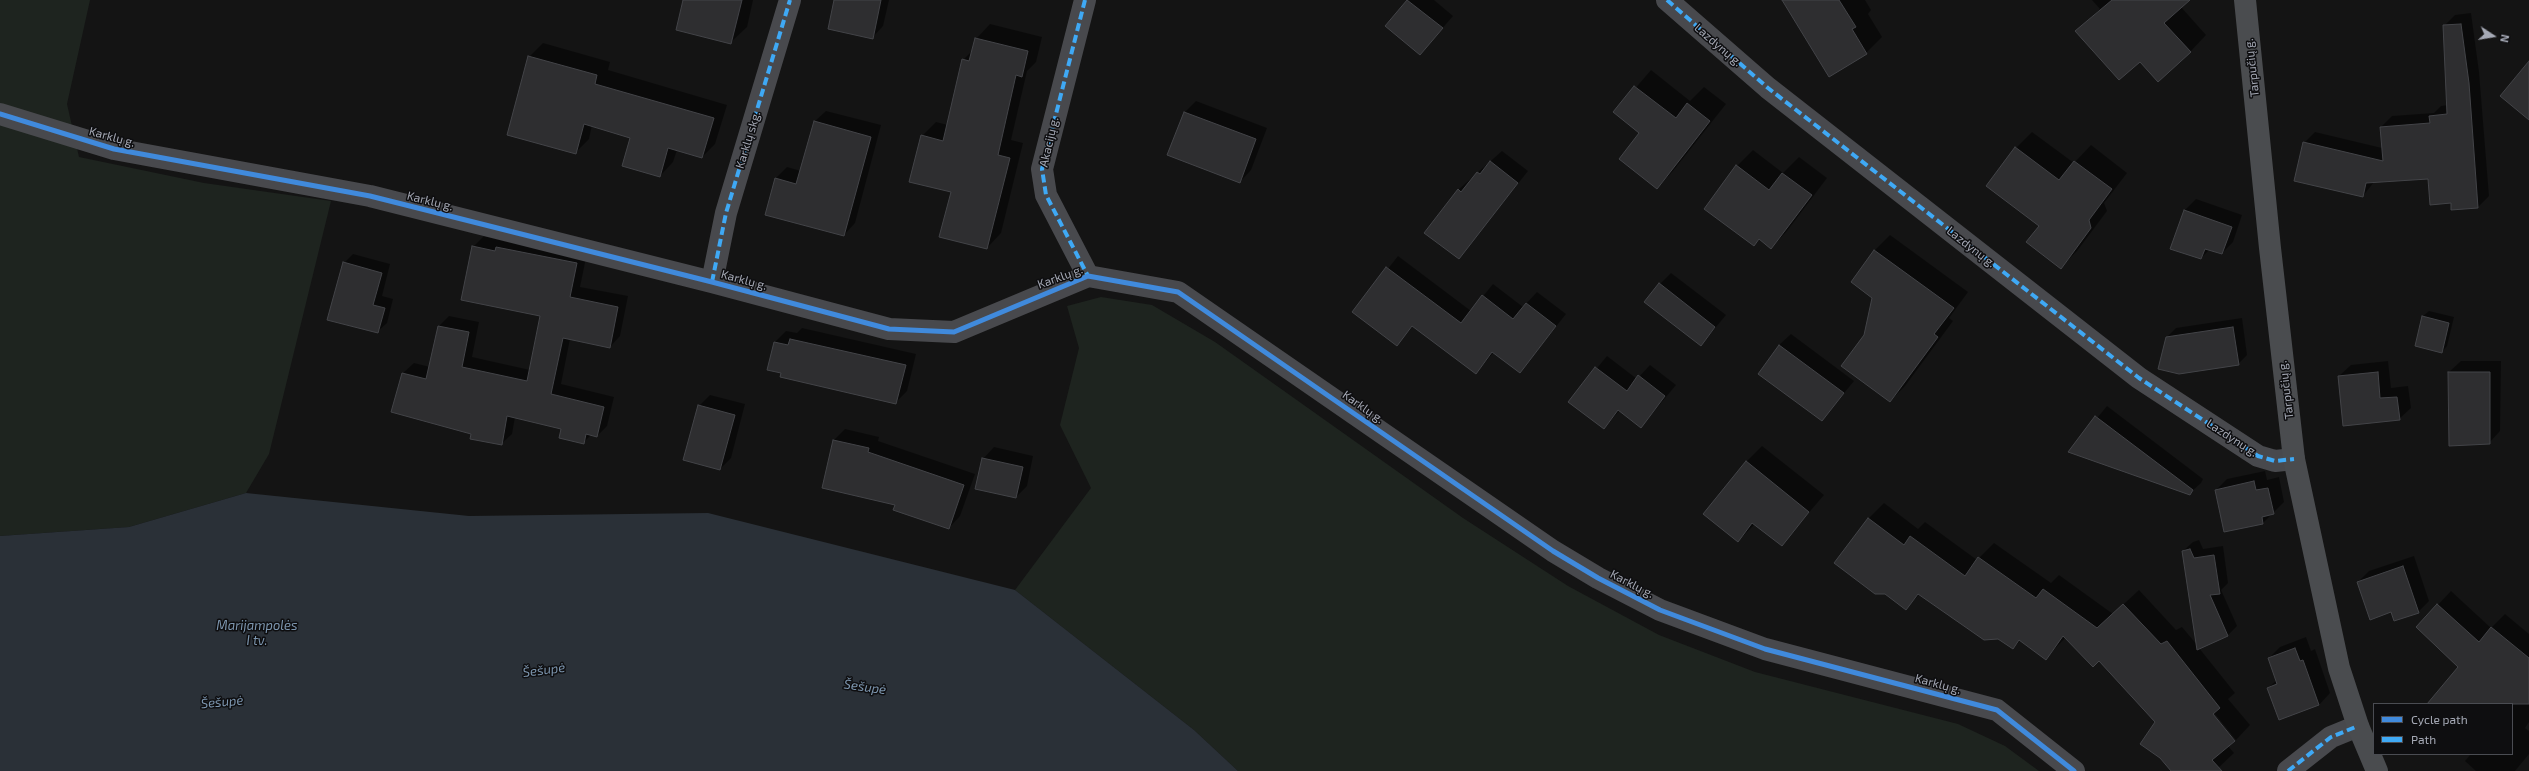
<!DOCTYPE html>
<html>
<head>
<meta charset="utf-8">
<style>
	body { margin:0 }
	#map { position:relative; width:2529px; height:771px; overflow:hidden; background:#141414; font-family:"Exo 2",sans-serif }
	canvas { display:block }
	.legend { position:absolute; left:2373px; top:703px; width:140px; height:52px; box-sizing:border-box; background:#0e0e10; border:1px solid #4a4c52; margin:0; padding:5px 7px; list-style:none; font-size:12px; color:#a5a9b5 }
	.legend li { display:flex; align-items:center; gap:8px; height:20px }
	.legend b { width:20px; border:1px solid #4a4c52 }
	.north { position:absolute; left:2473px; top:16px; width:40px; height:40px; -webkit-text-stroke:3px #0e0e10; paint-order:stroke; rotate:102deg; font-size:11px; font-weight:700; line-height:16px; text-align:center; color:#a5a9b5 }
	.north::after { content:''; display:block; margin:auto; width:14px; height:18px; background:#a5a9b5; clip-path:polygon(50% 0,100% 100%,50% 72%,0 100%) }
</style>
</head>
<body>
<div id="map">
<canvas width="2529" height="771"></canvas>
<ul class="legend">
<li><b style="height:5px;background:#408adc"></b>Cycle path</li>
<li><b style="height:5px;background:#3fa9f5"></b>Path</li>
</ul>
<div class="north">N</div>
</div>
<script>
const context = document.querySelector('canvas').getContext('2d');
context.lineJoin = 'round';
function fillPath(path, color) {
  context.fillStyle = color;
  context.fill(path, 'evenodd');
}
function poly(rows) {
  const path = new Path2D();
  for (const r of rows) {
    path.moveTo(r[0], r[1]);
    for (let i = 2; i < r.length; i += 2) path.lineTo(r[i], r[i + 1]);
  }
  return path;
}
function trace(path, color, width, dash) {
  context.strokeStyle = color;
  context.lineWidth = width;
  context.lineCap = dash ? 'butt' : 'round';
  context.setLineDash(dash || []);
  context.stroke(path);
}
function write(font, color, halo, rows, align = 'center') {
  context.font = font + ' "Exo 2",sans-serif';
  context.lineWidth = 3;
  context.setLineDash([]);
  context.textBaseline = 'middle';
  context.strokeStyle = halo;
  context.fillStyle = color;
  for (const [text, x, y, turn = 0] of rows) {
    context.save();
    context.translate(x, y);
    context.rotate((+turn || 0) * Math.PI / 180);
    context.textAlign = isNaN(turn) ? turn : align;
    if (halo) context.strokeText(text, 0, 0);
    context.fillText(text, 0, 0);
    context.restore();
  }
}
fillPath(poly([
	[0,0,90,0,67,104,79,157,204,183,331,201,269,454,246,493,129,527,0,536],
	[1101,297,1152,305,1215,342,1463,518,1568,586,1659,635,1755,672,1958,724,2005,746,2039,771,1238,771,1194,730,1015,590,1091,488,1060,425,1079,348,1067,306]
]), '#1e241f');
fillPath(poly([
	[246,493,469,516,708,513,1015,590,1194,730,1238,771,0,771,0,536,129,527]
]), '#2a3037');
fillPath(poly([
	[684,0,753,0,747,27,730,43],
	[835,0,889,0,883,26,872,38],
	[1408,0,1434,0,1453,16,1420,54,1387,26],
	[1783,0,1865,0,1871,10,1868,14,1882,37,1866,53],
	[2092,0,2188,0,2181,7,2206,35,2190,52,2140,60,2077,31,2100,9],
	[2471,13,2479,72,2489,196,2478,207,2452,209,2451,202,2429,178,2374,182,2363,196,2304,143,2315,132,2382,148,2381,127,2392,116,2434,113,2441,106,2448,105,2444,26,2455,15],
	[990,24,1042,37,1036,62,1027,71,1011,140,1023,143,1001,233,987,248,952,192,922,136,936,122,948,125,963,60,973,50,976,39],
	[543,43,610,62,608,70,727,105,715,144,702,157,677,150,673,162,660,176,632,137,592,125,589,139,575,153,529,57],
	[1651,70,1690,101,1704,87,1726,104,1673,171,1657,188,1641,132,1615,112],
	[1196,101,1267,128,1251,170,1240,182,1168,154,1185,112],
	[826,111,881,125,855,223,844,235,776,178,787,167,801,171,814,122],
	[2032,132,2074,163,2091,145,2127,173,2104,203,2107,211,2077,251,2061,267,2040,226,2016,148],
	[1753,150,1783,173,1799,157,1827,178,1787,231,1771,248,1760,239,1753,245,1737,166],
	[1502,151,1528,171,1459,258,1458,190],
	[2196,199,2242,215,2233,242,2222,253,2210,249,2201,258,2172,248,2185,210],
	[1890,235,1968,292,1949,318,1953,321,1905,386,1890,401,1865,335,1873,297,1852,282,1875,250],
	[484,236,587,253,580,287,628,296,620,336,610,347,570,339,561,384,614,397,607,426,597,436,591,435,583,443,562,429,515,417,512,434,501,444,472,434,393,412,403,373,414,363,430,367,439,326,449,316,479,322,472,357,530,370,542,316,473,247],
	[353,254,390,264,382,296,393,299,387,323,377,332,344,263],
	[1398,256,1471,311,1493,284,1523,307,1537,292,1566,314,1520,372,1494,352,1476,373,1413,326,1397,344,1354,312],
	[1671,273,1726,315,1701,345,1660,284],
	[2429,311,2454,317,2447,346,2442,352,2423,316],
	[2242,318,2247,355,2238,364,2167,337,2176,328],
	[802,328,916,354,907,391,896,402,768,369,775,342,786,331,797,333],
	[1791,334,1854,381,1822,420,1759,373,1779,345],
	[1607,356,1637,379,1650,365,1676,385,1641,427,1620,410,1604,428,1569,402],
	[2388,361,2391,388,2408,386,2411,408,2399,419,2339,376,2351,365],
	[2461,361,2501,361,2500,431,2489,443,2449,372],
	[710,395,745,404,731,458,720,469,699,406],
	[2107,406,2203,479,2201,483,2190,493,2070,451],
	[845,429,879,437,878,441,975,474,960,516,949,528,896,504,823,487,834,440],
	[1762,446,1824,495,1781,545,1755,524,1738,541,1746,462],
	[994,447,1033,456,1027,486,1016,497,983,459],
	[2265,471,2267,480,2279,477,2284,502,2263,523,2216,490,2227,479],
	[1884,503,1918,529,1925,522,1977,560,1994,543,2051,583,2059,575,2113,614,2139,590,2176,630,2182,627,2198,646,2183,551,2193,542,2199,540,2203,549,2223,546,2228,583,2221,590,2237,626,2228,635,2199,648,2235,693,2228,699,2250,725,2236,740,2211,709,2210,710,2235,740,2228,746,2234,753,2215,771,2172,771,2156,722,2099,660,2066,637,2046,658,2021,640,2013,648,1920,594,1906,608,1885,593,1836,563,1869,518],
	[2414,556,2429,601,2418,612,2392,611,2358,582,2369,571],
	[2451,591,2491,628,2505,614,2529,634,2529,722,2525,728,2529,731,2529,754,2515,771,2476,771,2465,761,2470,755,2469,754,2512,754,2512,704,2428,704,2459,667,2417,627],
	[2306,637,2311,651,2315,649,2330,693,2319,705,2268,688,2277,680,2269,658,2280,647]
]), '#0007');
const building = poly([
	[683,0,742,0,731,44,676,30,683,0],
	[834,0,881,0,873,39,828,29,834,0],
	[1407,0,1443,28,1420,55,1385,26,1407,0],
	[1782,0,1839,0,1856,27,1852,29,1867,54,1829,77,1782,0],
	[2112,0,2190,0,2164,23,2191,52,2158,82,2140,62,2119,80,2075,31,2112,0],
	[2461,24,2469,83,2478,208,2451,210,2451,203,2430,205,2428,179,2366,183,2363,197,2294,181,2303,142,2383,161,2380,127,2430,123,2429,116,2447,114,2443,25,2461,24],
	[975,38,1028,51,1022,77,1016,75,998,155,1010,158,987,249,939,237,951,192,909,182,921,135,943,141,962,59,969,61,975,38],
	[528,56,597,75,595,84,714,118,702,158,668,148,660,177,622,166,630,138,584,124,576,154,507,135,528,56],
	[2529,61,2529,120,2500,96,2529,61],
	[1634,86,1676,118,1687,103,1710,121,1657,189,1619,159,1639,133,1613,112,1634,86],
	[1184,112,1256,139,1240,183,1167,155,1184,112],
	[814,121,871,137,844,236,765,215,775,178,796,184,814,121],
	[2015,147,2059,180,2074,161,2112,189,2089,220,2091,228,2061,269,2026,242,2039,226,1986,186,2015,147],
	[1490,161,1518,183,1459,259,1424,233,1458,189,1461,192,1477,172,1480,174,1490,161],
	[1736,165,1769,190,1782,173,1812,195,1771,249,1759,239,1754,246,1704,209,1736,165],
	[2184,210,2232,227,2222,254,2205,249,2201,259,2170,249,2184,210],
	[472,246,495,251,496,247,577,263,570,297,618,307,610,348,563,338,551,394,604,407,597,437,586,434,584,444,559,438,561,429,507,416,502,445,470,439,471,434,391,412,402,373,426,379,438,326,469,332,462,367,527,381,540,316,461,300,472,246],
	[1874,250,1954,308,1934,334,1938,337,1890,402,1841,366,1864,335,1872,298,1851,282,1874,250],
	[343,262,382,273,373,305,385,308,378,333,327,320,343,262],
	[1386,267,1461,323,1482,295,1513,319,1526,303,1556,326,1520,373,1492,352,1476,374,1412,326,1397,346,1352,312,1386,267],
	[1659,283,1715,327,1701,346,1644,302,1659,283],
	[2422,316,2449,323,2442,353,2415,346,2422,316],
	[2233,327,2239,365,2179,374,2158,369,2166,337,2233,327],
	[790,339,906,365,896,404,780,377,781,373,767,370,774,342,788,345,790,339],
	[1779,345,1844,393,1822,421,1758,374,1779,345],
	[1595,367,1627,391,1638,375,1665,396,1641,428,1618,410,1604,429,1568,402,1595,367],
	[2378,372,2380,398,2397,397,2400,420,2343,426,2338,376,2378,372],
	[2448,372,2490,372,2490,444,2449,446,2448,372],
	[698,405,735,415,720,470,683,460,698,405],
	[2095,416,2193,490,2190,495,2068,452,2095,416],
	[833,440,869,448,868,452,964,485,949,529,893,510,895,505,822,488,833,440],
	[982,458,1023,467,1016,498,975,489,982,458],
	[1746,461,1809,512,1782,546,1752,523,1738,542,1703,514,1746,461],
	[2254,481,2256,490,2268,488,2274,514,2262,517,2263,524,2224,532,2215,490,2254,481],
	[1868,518,1904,545,1910,536,1965,576,1978,557,2036,598,2043,589,2097,628,2123,604,2161,644,2167,641,2220,708,2213,714,2235,741,2212,760,2222,771,2171,771,2160,758,2140,744,2155,722,2099,661,2093,667,2063,636,2046,660,2019,640,2013,649,1998,639,1984,640,1918,594,1906,610,1885,594,1875,594,1834,563,1868,518],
	[2190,549,2194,558,2214,555,2220,594,2210,595,2228,636,2197,650,2182,551,2190,549],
	[2403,566,2419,613,2394,621,2391,612,2370,620,2357,582,2403,566],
	[2437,604,2479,642,2491,627,2529,658,2529,704,2427,704,2458,667,2416,627,2437,604],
	[2295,648,2300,661,2303,660,2319,705,2279,720,2267,688,2277,684,2268,658,2295,648]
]);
fillPath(building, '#2e2e30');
trace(building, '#434448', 1);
trace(poly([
	[1085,0,1042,169,1046,195,1088,276],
	[1667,0,1768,88,2139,378,2258,456,2275,461,2294,459],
	[0,114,114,149,370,196,712,282,889,329,954,332,1088,276,1178,292,1553,551,1598,578,1660,610,1765,649,1997,710,2074,771],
	[712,282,726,213,790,0],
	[2288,771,2331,737,2358,726]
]), '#48494d', 22);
trace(poly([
	[2245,0,2270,248,2294,459,2339,668,2358,726,2377,771]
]), '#4a4c4f', 22);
trace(poly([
	[1085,0,1042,169,1046,195,1088,276],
	[1667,0,1768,88,2139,378,2258,456,2275,461,2294,459],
	[712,282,726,213,790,0],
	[2288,771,2331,737,2358,726]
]), '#3fa9f5', 4, [8, 4]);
trace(poly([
	[0,114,114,149,370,196,712,282,889,329,954,332,1088,276,1178,292,1553,551,1598,578,1660,610,1765,649,1997,710,2074,771]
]), '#408adc', 5);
write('12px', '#a5a9b5', '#0e0e10', [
	["Lazdynų g.",1718,45,41],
	["Tarpučių g.",2252,68,-96],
	["Karklų g.",112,137,15],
	["Karklų skg.",748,140,-73],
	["Akacijų g.",1049,142,-77],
	["Karklų g.",430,201,14],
	["Lazdynų g.",1971,247,38],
	["Karklų g.",1060,277,-20],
	["Karklų g.",744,280,15],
	["Tarpučių g.",2286,390,-97],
	["Karklų g.",1363,407,35],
	["Lazdynų g.",2232,438,33],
	["Karklų g.",1632,584,27],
	["Karklų g.",1938,684,15]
]);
write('italic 13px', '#7d96af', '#0e0e10', [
	["Marijampolės",257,626],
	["I tv.",257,641],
	["Šešupė",544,670,-7],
	["Šešupė",865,687,8],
	["Šešupė",222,702,-5]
]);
</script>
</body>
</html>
